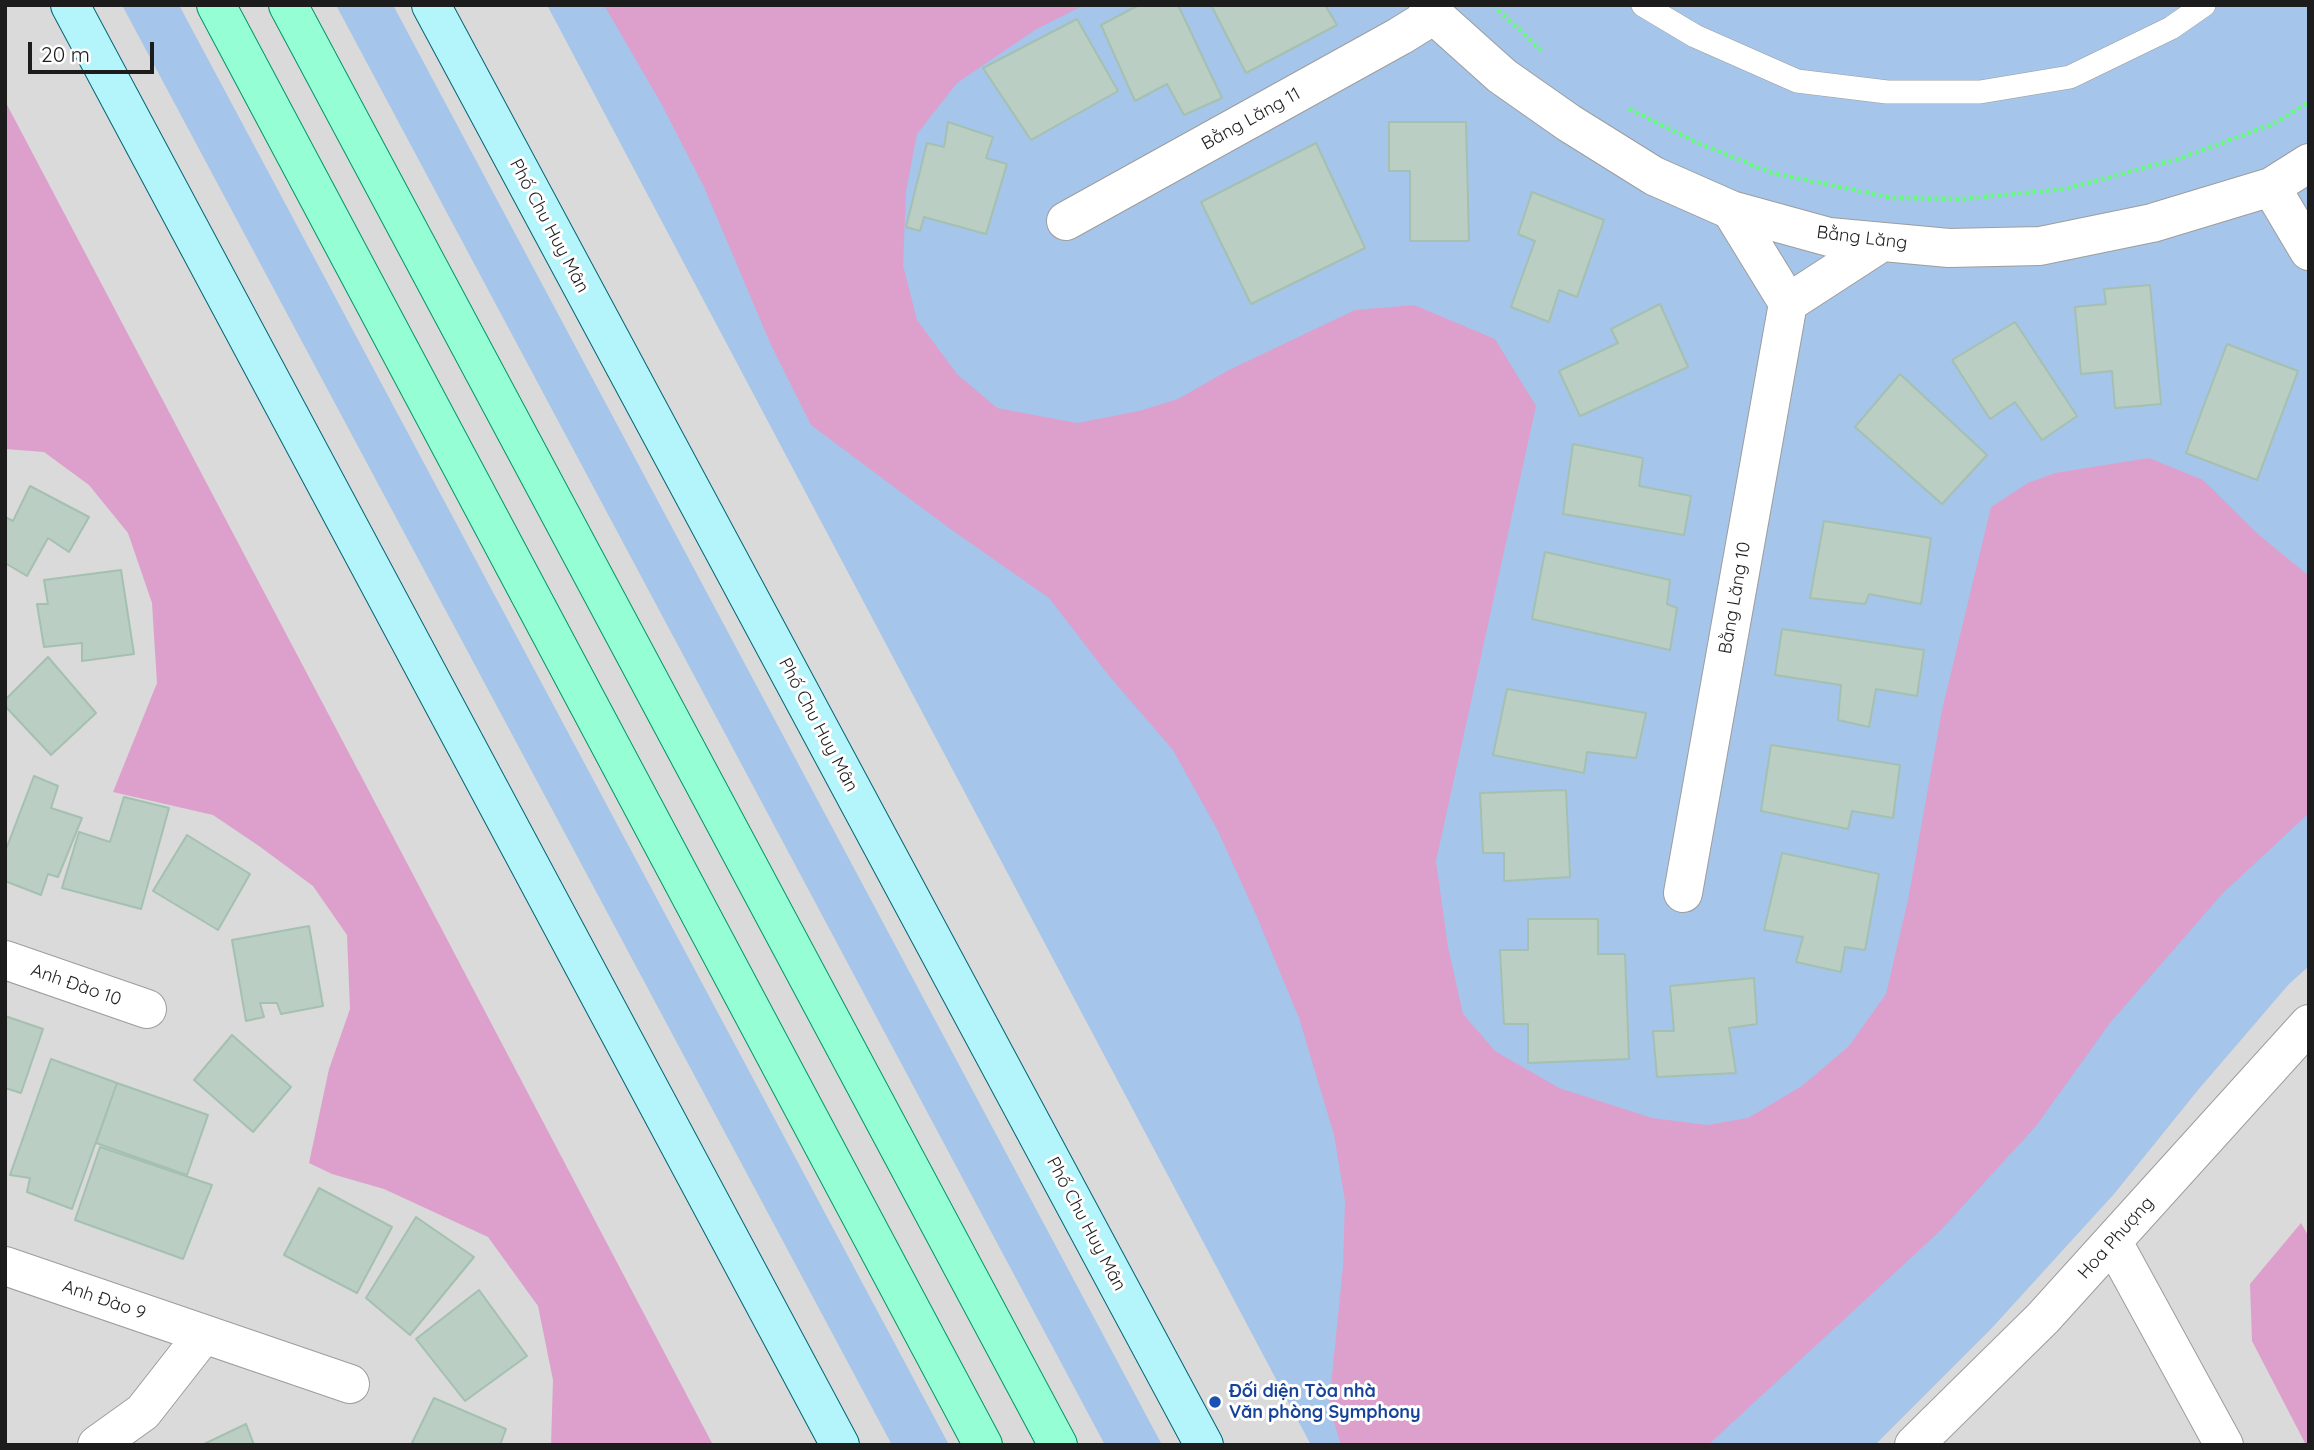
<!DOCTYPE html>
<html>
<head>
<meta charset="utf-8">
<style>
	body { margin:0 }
	#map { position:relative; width:2314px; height:1450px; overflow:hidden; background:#e1eeea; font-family:Quicksand,sans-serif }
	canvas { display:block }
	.frame { position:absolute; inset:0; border:7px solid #1c1c1c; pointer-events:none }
	.scale { position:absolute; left:28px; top:42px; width:126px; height:32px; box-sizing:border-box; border:4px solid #1c1c1c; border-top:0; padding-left:9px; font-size:21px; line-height:24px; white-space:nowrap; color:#1c1c1c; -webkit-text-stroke:5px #fff; paint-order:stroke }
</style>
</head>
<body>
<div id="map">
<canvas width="2314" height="1450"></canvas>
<div class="frame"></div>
<div class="scale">20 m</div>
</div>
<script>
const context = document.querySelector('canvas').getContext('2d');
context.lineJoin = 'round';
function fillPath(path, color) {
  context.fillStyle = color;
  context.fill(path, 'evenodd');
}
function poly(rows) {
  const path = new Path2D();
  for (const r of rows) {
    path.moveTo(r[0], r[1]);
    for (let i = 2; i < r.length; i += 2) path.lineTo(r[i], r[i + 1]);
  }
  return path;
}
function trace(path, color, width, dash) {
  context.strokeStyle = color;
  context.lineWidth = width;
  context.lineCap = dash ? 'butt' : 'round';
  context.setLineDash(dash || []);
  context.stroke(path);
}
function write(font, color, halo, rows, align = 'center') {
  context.font = font + ' Quicksand,sans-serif';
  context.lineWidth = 6;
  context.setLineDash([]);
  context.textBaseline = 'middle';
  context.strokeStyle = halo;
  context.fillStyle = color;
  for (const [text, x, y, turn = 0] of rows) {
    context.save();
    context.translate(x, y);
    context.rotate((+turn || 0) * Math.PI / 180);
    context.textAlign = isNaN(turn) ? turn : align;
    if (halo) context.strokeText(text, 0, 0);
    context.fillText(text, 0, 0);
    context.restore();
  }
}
fillPath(poly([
	[5,5,2309,5,2309,1445,5,1445]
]), '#d9dad9');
fillPath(poly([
	[122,5,179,5,949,1445,892,1445],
	[336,5,393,5,1162,1445,1105,1445],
	[547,5,2309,5,2309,966,2289,984,2198,1090,2114,1194,1990,1330,1875,1445,1311,1445]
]), '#a5c5ea');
fillPath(poly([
	[604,5,1084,5,1035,30,957,83,917,134,906,191,903,265,917,320,957,374,997,408,1077,423,1139,411,1178,399,1227,371,1355,310,1414,305,1495,339,1536,406,1436,861,1448,947,1463,1014,1495,1051,1559,1088,1652,1118,1707,1125,1748,1118,1802,1086,1849,1046,1886,994,1908,900,1942,710,1991,507,2028,483,2055,473,2149,458,2203,480,2259,535,2309,576,2309,813,2222,894,2110,1023,2036,1126,1940,1231,1708,1445,1341,1445,1329,1406,1343,1266,1345,1201,1334,1135,1299,1018,1257,917,1218,831,1173,750,1110,677,1049,598,949,528,811,425,771,345,704,187,662,105],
	[5,101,398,846,713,1445,551,1445,553,1380,538,1306,488,1237,384,1189,332,1174,309,1163,329,1069,350,1009,347,935,313,886,259,846,213,815,113,792,157,683,152,603,128,533,89,485,44,452,5,449],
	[2301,1223,2309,1237,2309,1445,2306,1445,2252,1341,2250,1284]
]), '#dda0cd');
const building = poly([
	[1139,5,1178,5,1222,98,1184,115,1167,84,1135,101,1101,25,1139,5],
	[1211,5,1325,5,1337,25,1246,73,1211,5],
	[1077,19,1118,91,1031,140,983,68,1077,19],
	[948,122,993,137,986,158,1007,164,986,234,924,217,920,231,906,227,927,143,944,147,948,122],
	[1389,122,1466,122,1469,241,1410,241,1410,171,1389,171,1389,122],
	[1316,143,1365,248,1251,304,1201,202,1316,143],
	[1532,192,1604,220,1577,297,1559,290,1549,322,1511,307,1535,241,1518,234,1532,192],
	[2150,285,2161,404,2115,408,2112,371,2081,374,2075,307,2106,304,2104,289,2150,285],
	[1660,304,1688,367,1580,416,1559,371,1618,343,1611,329,1660,304],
	[2015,322,2077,416,2042,440,2015,402,1990,419,1952,360,2015,322],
	[2227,344,2298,371,2257,480,2186,453,2227,344],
	[1900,374,1987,455,1942,504,1855,427,1900,374],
	[1573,444,1643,458,1639,486,1691,496,1684,535,1563,514,1573,444],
	[30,486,89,517,69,552,48,538,27,576,5,563,5,517,13,521,30,486],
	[1824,521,1931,538,1921,604,1869,594,1865,604,1810,598,1824,521],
	[1545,552,1670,580,1667,604,1677,608,1670,650,1532,619,1545,552],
	[121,570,134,654,82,661,82,643,44,647,37,604,48,604,44,580,121,570],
	[1782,629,1924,650,1917,696,1876,689,1869,727,1838,720,1841,685,1775,675,1782,629],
	[48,657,96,713,51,755,5,706,5,700,48,657],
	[1507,689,1646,713,1636,758,1587,752,1584,773,1493,755,1507,689],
	[1771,745,1900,765,1893,818,1852,811,1848,829,1761,811,1771,745],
	[34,776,58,786,51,808,82,818,58,877,48,874,41,895,5,881,5,852,34,776],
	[1566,790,1570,877,1504,881,1504,853,1483,853,1480,793,1566,790],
	[124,797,169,808,141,909,62,888,79,832,110,842,124,797],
	[187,835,250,874,218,930,153,891,187,835],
	[1782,853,1879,874,1865,950,1845,947,1841,972,1796,962,1803,937,1764,930,1782,853],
	[1528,919,1598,919,1598,954,1625,954,1629,1059,1528,1063,1528,1024,1504,1024,1500,950,1528,950,1528,919],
	[309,926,323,1006,281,1014,277,1003,260,1003,264,1017,246,1021,232,940,309,926],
	[1754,978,1757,1024,1729,1028,1736,1073,1657,1077,1653,1031,1674,1031,1670,986,1754,978],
	[5,1016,43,1029,21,1093,5,1088,5,1016],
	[232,1035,291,1087,253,1132,194,1080,232,1035],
	[51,1059,117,1083,72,1209,27,1192,30,1178,10,1175,51,1059],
	[117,1083,208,1115,187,1175,96,1143,117,1083],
	[100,1147,212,1185,183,1259,75,1220,100,1147],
	[319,1188,392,1227,357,1293,284,1255,319,1188],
	[416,1217,474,1257,410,1335,366,1298,416,1217],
	[479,1290,527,1356,465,1401,416,1339,479,1290],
	[434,1398,506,1429,500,1445,411,1445,434,1398],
	[246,1424,254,1445,202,1445,246,1424]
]);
fillPath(building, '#bbcec4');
trace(building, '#a4c0b1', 2);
const service = poly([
	[1643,5,1695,36,1797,81,1887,92,1980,92,2070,77,2171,28,2204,5]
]);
const minor = poly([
	[1428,5,1434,15,1502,76,1569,123,1654,176,1731,210,1829,237,1949,248,2040,246,2152,223,2271,187,2309,163],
	[2271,187,2309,251],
	[1731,210,1788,303],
	[1066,221,1400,36,1434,15],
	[1788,303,1882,242],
	[1683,893,1788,303],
	[5,960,147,1009],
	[2113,1242,2224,1445],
	[5,1266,350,1384],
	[97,1445,143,1412,204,1334],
	[1914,1445,2043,1318,2309,1024]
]);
const secondary = poly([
	[70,5,840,1445],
	[431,5,1204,1445]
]);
const primary = poly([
	[216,5,983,1445],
	[288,5,1058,1445]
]);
trace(service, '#9d9d9d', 24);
trace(minor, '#9d9d9d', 40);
trace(secondary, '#026475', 40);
trace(primary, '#009568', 40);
trace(poly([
	[1493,5,1541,50],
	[1629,109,1698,143,1772,173,1893,198,1962,199,2065,189,2181,158,2273,124,2309,102]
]), '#63fd78', 4.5, [3.5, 3.5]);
trace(service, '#fff', 23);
trace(minor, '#fff', 38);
trace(secondary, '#b3f5fb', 38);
trace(primary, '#96fed5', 38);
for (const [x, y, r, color] of [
	[1215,1402,7,"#1a4fb4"]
]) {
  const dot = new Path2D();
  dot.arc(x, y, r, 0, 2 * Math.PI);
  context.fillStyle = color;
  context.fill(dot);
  trace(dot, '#fff', 2.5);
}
write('18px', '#1c1c1c', '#fff', [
	["Bằng Lăng 11",1251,119,-29],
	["Phố Chu Huy Mân",549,226,62],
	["Bằng Lăng",1862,238,7],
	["Bằng Lăng 10",1735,598,-80],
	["Phố Chu Huy Mân",818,725,62],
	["Anh Đào 10",76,985,19],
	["Phố Chu Huy Mân",1086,1224,62],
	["Hoa Phượng",2116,1238,-48],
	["Anh Đào 9",104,1300,19]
]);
write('bold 18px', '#164399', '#fff', [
	["Đối diện Tòa nhà",1229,1392],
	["Văn phòng Symphony",1229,1413]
], 'left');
</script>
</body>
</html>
